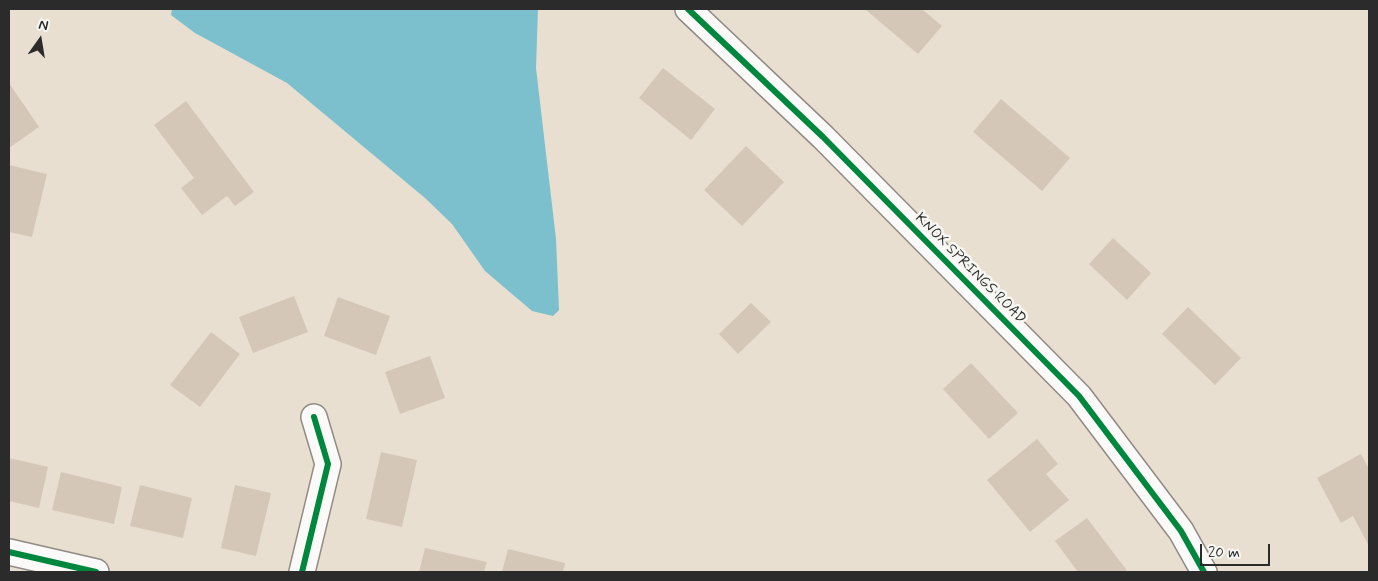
<!DOCTYPE html>
<html>
<head>
<meta charset="utf-8">
<style>
	body { margin:0 }
	#map { position:relative; width:1378px; height:581px; overflow:hidden; background:#e8dfd1; font-family:Mynerve,sans-serif }
	canvas { display:block }
	.frame { position:absolute; inset:0; border:10px solid #2b2b2b; pointer-events:none }
	.north { position:absolute; left:15px; top:15px; width:50px; height:50px; -webkit-text-stroke:4px #f6f6f2; paint-order:stroke; rotate:13deg; font-size:14px; font-weight:700; line-height:20px; text-align:center; color:#2b2b2b }
	.north::after { content:''; display:block; margin:auto; width:18px; height:22px; background:#2b2b2b; clip-path:polygon(50% 0,100% 100%,50% 72%,0 100%) }
	.scale { position:absolute; left:1200px; top:544px; width:70px; height:22px; box-sizing:border-box; border:2px solid #2b2b2b; border-top:0; padding-left:6px; font-size:15px; line-height:18px; white-space:nowrap; color:#2b2b2b; -webkit-text-stroke:4px #f6f6f2; paint-order:stroke }
</style>
</head>
<body>
<div id="map">
<canvas width="1378" height="581"></canvas>
<div class="frame"></div>
<div class="north">N</div>
<div class="scale">20 m</div>
</div>
<script>
const context = document.querySelector('canvas').getContext('2d');
context.lineJoin = 'round';
function fillPath(path, color) {
  context.fillStyle = color;
  context.fill(path, 'evenodd');
}
function poly(rows) {
  const path = new Path2D();
  for (const r of rows) {
    path.moveTo(r[0], r[1]);
    for (let i = 2; i < r.length; i += 2) path.lineTo(r[i], r[i + 1]);
  }
  return path;
}
function trace(path, color, width, dash) {
  context.strokeStyle = color;
  context.lineWidth = width;
  context.lineCap = dash ? 'butt' : 'round';
  context.setLineDash(dash || []);
  context.stroke(path);
}
function write(font, color, halo, rows, align = 'center') {
  context.font = font + ' Mynerve,sans-serif';
  context.lineWidth = 5;
  context.setLineDash([]);
  context.textBaseline = 'middle';
  context.strokeStyle = halo;
  context.fillStyle = color;
  for (const [text, x, y, turn = 0] of rows) {
    context.save();
    context.translate(x, y);
    context.rotate((+turn || 0) * Math.PI / 180);
    context.textAlign = isNaN(turn) ? turn : align;
    if (halo) context.strokeText(text, 0, 0);
    context.fillText(text, 0, 0);
    context.restore();
  }
}
fillPath(poly([
	[172,9,538,9,536,68,556,239,559,310,553,316,532,311,485,271,452,224,425,198,287,83,195,33,171,15]
]), '#7cc0ce');
fillPath(poly([
	[867,9,922,9,942,26,918,54,866,10],
	[663,68,715,109,691,140,639,98],
	[9,83,39,127,9,148],
	[1001,99,1070,158,1042,191,973,132],
	[186,101,254,192,235,206,227,196,202,215,181,188,194,178,154,125],
	[746,146,784,182,742,226,704,190],
	[9,165,47,174,32,237,9,232],
	[1113,238,1151,273,1127,300,1089,264],
	[294,296,308,332,253,353,239,317],
	[338,297,390,316,376,355,324,336],
	[751,303,771,322,738,354,719,334],
	[1188,307,1241,358,1215,385,1162,334],
	[211,332,240,354,200,407,170,385],
	[430,356,445,398,400,414,385,372],
	[971,363,1018,413,989,439,943,389],
	[1037,439,1058,464,1046,474,1069,500,1030,532,987,480],
	[381,452,417,460,402,527,366,519],
	[1361,454,1369,469,1369,546,1353,516,1341,523,1317,478],
	[9,458,48,467,39,508,9,501],
	[61,472,122,487,114,524,52,510],
	[140,485,192,498,183,538,130,526],
	[235,485,271,493,256,556,221,548],
	[1087,518,1128,572,1078,572,1055,541],
	[425,548,487,562,484,572,419,572],
	[508,549,565,563,563,572,502,572]
]), '#d5c7b7');
const street = poly([
	[688,9,823,137,1079,396,1181,531,1204,572],
	[9,552,96,572],
	[302,572,328,464,314,417]
]);
trace(street, '#8f8b84', 28);
trace(street, '#fcfaf8', 25);
trace(poly([
	[688,9,823,137,1079,396,1181,531,1204,572],
	[9,552,96,572],
	[302,572,328,464,314,417]
]), '#00873e', 6);
write('15px', '#2b2b2b', '#f6f6f2', [
	["KNOX SPRINGS ROAD",970,269,45]
]);
</script>
</body>
</html>
